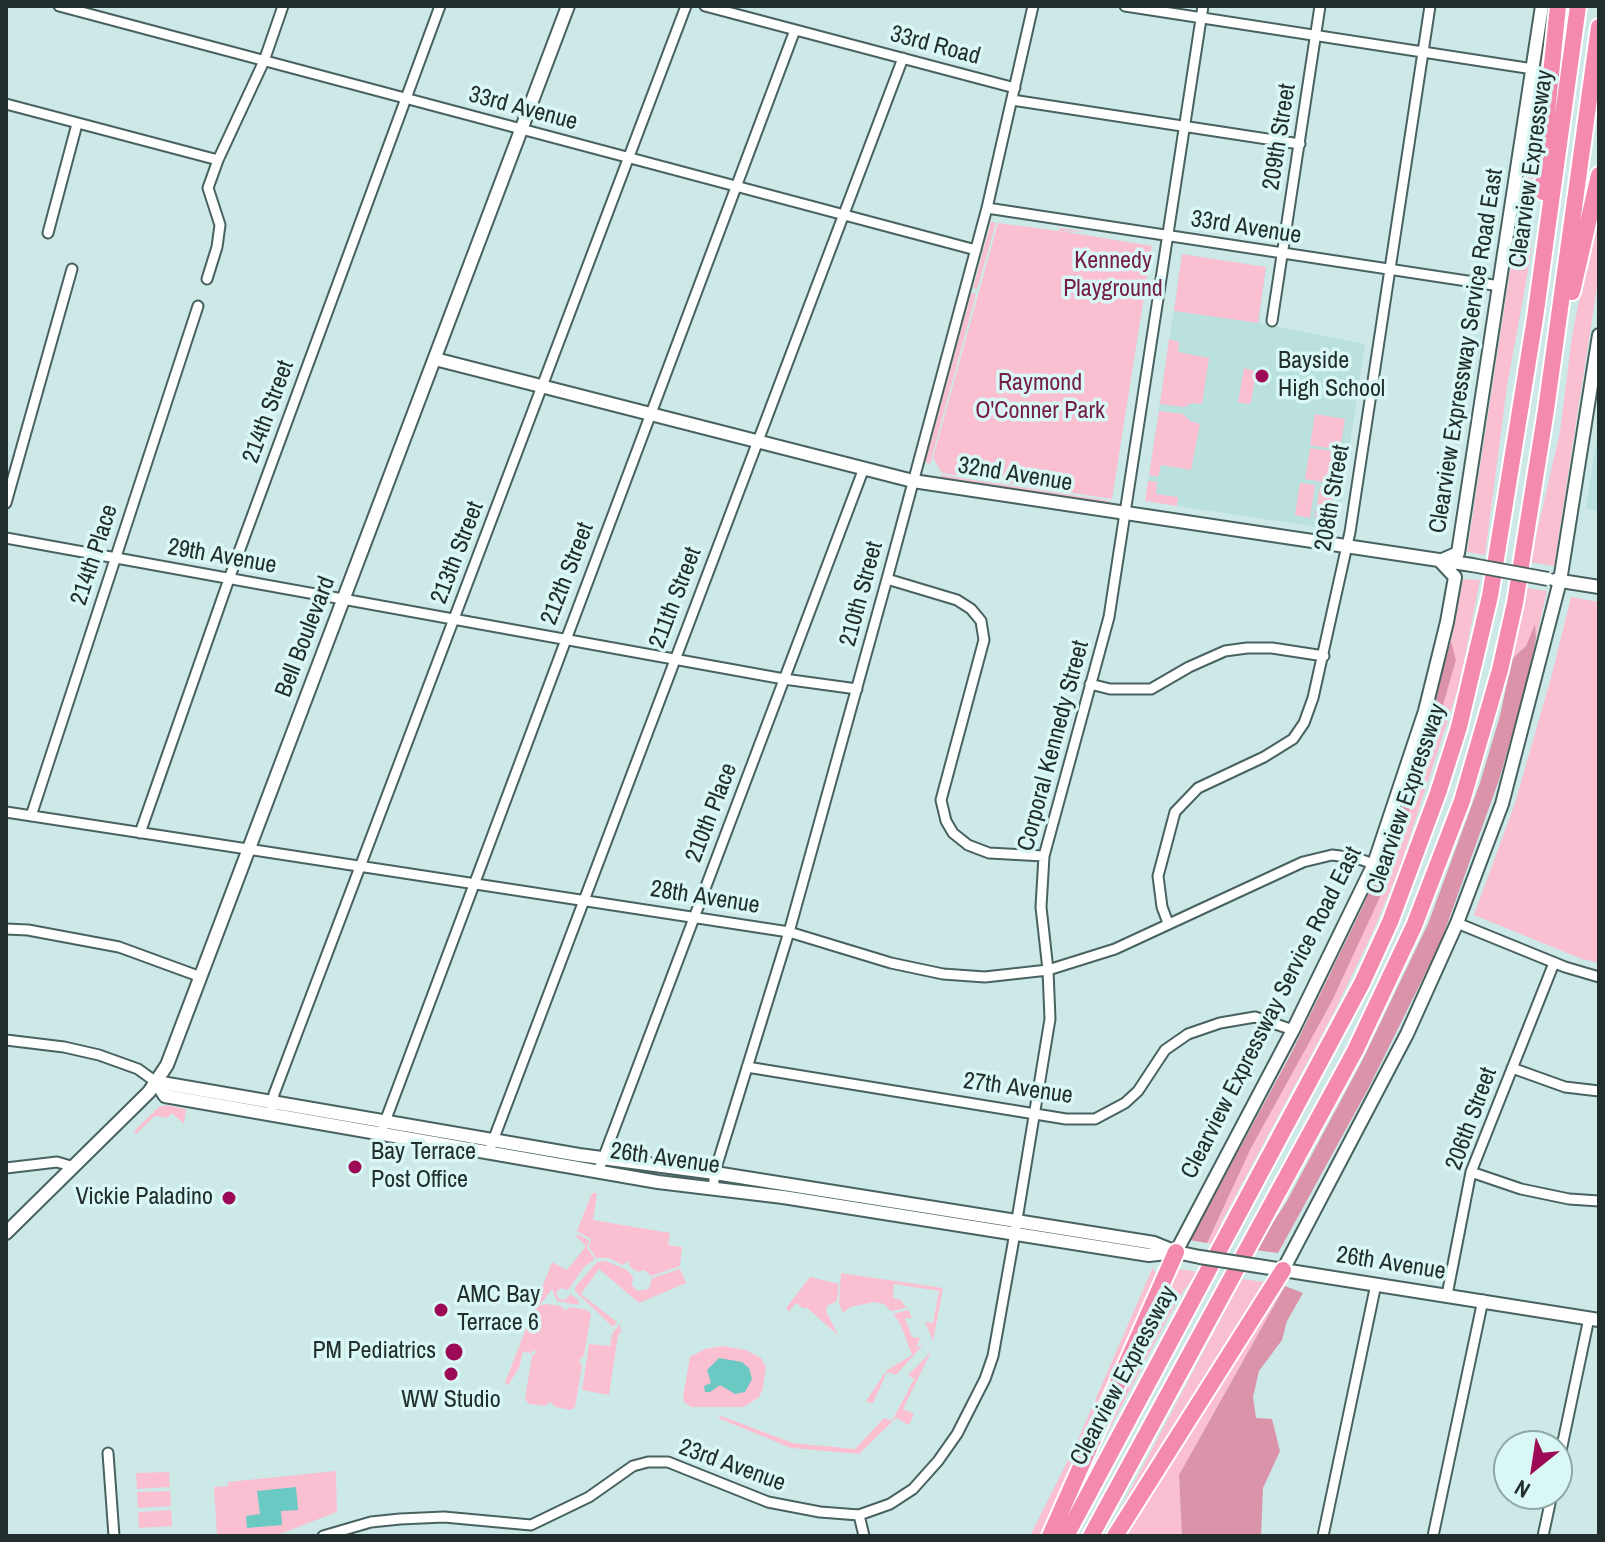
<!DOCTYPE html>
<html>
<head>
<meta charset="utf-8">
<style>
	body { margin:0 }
	#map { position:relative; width:1605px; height:1542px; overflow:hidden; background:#cce9e7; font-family:"Archivo Narrow",sans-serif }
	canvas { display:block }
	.frame { position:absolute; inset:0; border:8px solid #222e2d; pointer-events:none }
	.north { position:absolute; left:1493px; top:1430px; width:80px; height:80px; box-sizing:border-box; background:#d9f7f4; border:2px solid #90a7a4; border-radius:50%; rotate:210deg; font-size:22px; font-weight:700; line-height:32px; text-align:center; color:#222e2d }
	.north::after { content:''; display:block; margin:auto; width:28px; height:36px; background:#9d0a55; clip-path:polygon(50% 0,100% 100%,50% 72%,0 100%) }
</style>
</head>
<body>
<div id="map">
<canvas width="1605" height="1542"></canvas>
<div class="frame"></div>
<div class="north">N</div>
</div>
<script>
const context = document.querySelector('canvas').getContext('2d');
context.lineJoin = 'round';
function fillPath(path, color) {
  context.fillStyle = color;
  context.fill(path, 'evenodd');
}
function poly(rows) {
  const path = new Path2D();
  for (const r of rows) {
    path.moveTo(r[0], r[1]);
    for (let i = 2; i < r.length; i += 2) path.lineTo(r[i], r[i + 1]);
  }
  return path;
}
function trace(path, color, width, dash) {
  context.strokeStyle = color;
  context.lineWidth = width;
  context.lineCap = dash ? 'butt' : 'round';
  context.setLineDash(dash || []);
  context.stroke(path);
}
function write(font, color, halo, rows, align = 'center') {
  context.font = font + ' "Archivo Narrow",sans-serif';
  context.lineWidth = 7;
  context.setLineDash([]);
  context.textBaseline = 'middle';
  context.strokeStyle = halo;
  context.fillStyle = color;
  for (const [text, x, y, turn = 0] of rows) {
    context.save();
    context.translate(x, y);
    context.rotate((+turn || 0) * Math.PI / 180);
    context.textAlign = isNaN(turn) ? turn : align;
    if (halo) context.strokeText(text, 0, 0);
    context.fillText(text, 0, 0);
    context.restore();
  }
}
fillPath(poly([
	[1182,254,1266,267,1259,323,1365,344,1337,530,1145,501],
	[1599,423,1599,511,1586,509]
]), '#bae1dd');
fillPath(poly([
	[1550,8,1553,8,1536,140,1531,255,1507,386,1485,555,1467,552],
	[1599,201,1599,274,1554,566,1530,562,1560,432,1572,336],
	[991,221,996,223,977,289,973,288],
	[998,223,1059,231,1060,228,1086,232,1060,231,1152,246,1112,499,942,473,933,458],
	[1182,254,1266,267,1258,323,1174,311],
	[971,293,976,294,930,464,925,462,931,439,934,439,932,437],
	[1169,339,1179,342,1178,352,1209,358,1202,404,1192,403,1184,407,1160,404],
	[1244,368,1256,371,1251,403,1248,404,1238,402],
	[1159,411,1183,414,1190,421,1200,424,1191,470,1161,465,1158,477,1149,475],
	[1315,414,1345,419,1340,450,1310,445],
	[1310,448,1340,452,1335,484,1305,479],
	[941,475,1110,501,1110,503,941,477],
	[1148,481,1157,482,1156,494,1178,497,1177,506,1145,501],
	[1300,483,1315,485,1310,518,1295,515],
	[1320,486,1335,488,1330,521,1315,518],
	[1463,579,1480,580,1459,686,1400,867,1372,934,1332,1016,1223,1219,1214,1244,1190,1240,1291,1054,1364,904,1402,807,1426,729,1451,641],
	[1527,588,1547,591,1536,639,1535,627,1526,646,1512,659],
	[1571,597,1599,602,1599,963,1582,959,1474,915,1515,803,1551,678],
	[167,1105,186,1109,184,1124,172,1113,167,1118,155,1116,136,1134,134,1131,159,1107],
	[592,1193,597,1193,593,1220,670,1233,668,1245,682,1247,680,1266,651,1276,644,1270,638,1272,630,1267,629,1261,622,1265,609,1258,596,1258,589,1247,591,1239,577,1231],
	[577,1234,589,1240,587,1248,595,1259,584,1267,568,1290,560,1288,556,1293,559,1299,565,1300,571,1294,579,1301,578,1305,557,1301,552,1289,539,1306,545,1304,561,1306,565,1311,570,1307,587,1310,591,1314,584,1355,579,1360,582,1366,575,1407,571,1410,556,1407,550,1402,545,1406,529,1404,525,1399,532,1356,536,1353,533,1349,532,1353,523,1352,519,1368,508,1385,505,1384,506,1380,552,1262,567,1270,586,1246,576,1236],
	[597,1262,606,1261,627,1270,633,1277,632,1285,637,1291,649,1289,652,1278,680,1269,686,1283,639,1303,599,1269,581,1294,617,1322,613,1327,575,1291,575,1287],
	[1153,1267,1158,1279,1055,1508,1042,1536,1030,1536,1076,1444],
	[1173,1268,1199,1272,1184,1290,1170,1314,1065,1513],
	[841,1273,943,1288,933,1341,925,1322,933,1323,939,1291,894,1284,893,1298,901,1300,906,1308,891,1311,884,1304,874,1302,850,1307,843,1313,839,1303],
	[810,1277,839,1284,837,1301,827,1306,826,1311,838,1335,806,1307,804,1309,796,1303,789,1312,786,1308],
	[1242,1279,1264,1282,1151,1461,1109,1536,1106,1536],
	[1275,1285,1285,1286,1179,1475,1182,1536,1121,1536],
	[908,1310,912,1318,905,1318,912,1337,920,1338,916,1348,923,1345,896,1375,887,1372,873,1403,870,1403,866,1401,887,1370,912,1355,900,1323,893,1314],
	[620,1324,621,1333,618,1335,609,1395,582,1390,589,1344,610,1346,612,1334],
	[723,1346,746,1350,761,1358,766,1367,763,1388,759,1397,744,1407,691,1407,684,1402,683,1397,690,1357,705,1349],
	[931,1352,903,1409,914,1414,909,1425,896,1418,859,1454,791,1448,718,1418,721,1416,793,1443,855,1449,884,1418,892,1421,914,1379,908,1375],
	[336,1471,337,1512,275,1536,217,1536,214,1487,228,1486,228,1482],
	[169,1472,170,1487,137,1489,136,1473],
	[170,1491,171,1506,138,1508,137,1492],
	[171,1510,172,1526,139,1528,138,1512]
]), '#fac0d2');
fillPath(poly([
	[1535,624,1536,639,1526,687,1499,780,1440,944,1368,1089,1278,1253,1255,1250,1287,1201,1362,1061,1428,924,1480,783,1500,716,1512,659,1526,646],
	[1451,641,1456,660,1432,743,1380,897,1332,1001,1251,1148,1207,1243,1190,1240,1291,1054,1364,904,1402,807],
	[1285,1286,1303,1293,1287,1321,1282,1340,1259,1371,1253,1397,1256,1418,1272,1419,1280,1451,1263,1488,1261,1536,1182,1536,1179,1475]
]), '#db93aa');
fillPath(poly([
	[719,1358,742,1362,749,1368,752,1379,745,1392,735,1394,720,1385,710,1392,705,1392,704,1386,711,1383,707,1370],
	[296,1487,298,1510,281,1511,282,1525,247,1528,246,1516,260,1514,257,1491]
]), '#6acac3');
const minor = poly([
	[59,6,976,250],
	[705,6,1015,88],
	[1125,6,1533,69],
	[1012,100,1300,144],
	[6,104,218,160],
	[987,208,1500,286],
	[48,233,77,124],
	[207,279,217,247,220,225,208,188,218,160,264,61,283,6],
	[1272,321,1320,6],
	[6,503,72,269],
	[6,538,784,679,857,689],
	[887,579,957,600,971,609,981,621,984,640,941,800,946,821,953,833,968,845,989,853,1044,856],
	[1090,684,1110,689,1151,689,1189,667,1225,651,1247,648,1272,648,1324,656],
	[6,812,789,932,891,963,943,974,985,977,1048,970,1115,949,1303,862,1332,855,1356,858,1374,864],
	[31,816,198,306],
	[140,833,229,579,440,6],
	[1168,923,1162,907,1158,876,1175,812,1198,788,1264,757,1293,739,1304,723,1313,698,1350,532,1430,6],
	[1457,923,1565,967,1599,977],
	[6,929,28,930,119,947,201,977],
	[6,1040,64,1047,99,1055,138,1069,156,1082],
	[747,1067,1066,1119,1095,1119,1125,1103,1138,1091,1165,1050,1188,1034,1220,1023,1255,1017,1293,1030],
	[1512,1068,1565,1087,1599,1091],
	[272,1108,274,1094,686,6],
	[383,1127,795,30],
	[491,1146,903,58],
	[6,1168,57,1162,74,1167],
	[598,1172,864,468],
	[1471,1172,1521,1189,1569,1199,1599,1201],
	[713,1187,716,1168,789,932,887,579,987,208,1033,6],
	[1447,1295,1471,1172,1554,963],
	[108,1453,114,1536],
	[1557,1470,1589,1318],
	[859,1515,864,1536],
	[323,1536,371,1522,400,1519,444,1517,531,1525,589,1497,633,1466,648,1462,668,1462,768,1502,820,1512,859,1515,890,1504,913,1489,938,1461,957,1434,985,1379,993,1356,1013,1244,1050,1019,1048,970,1041,907,1044,856,1109,617,1203,6],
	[1323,1536,1376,1284],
	[1433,1536,1483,1300],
	[1543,1536,1552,1494]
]);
const tertiary = poly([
	[435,359,913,481,1472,565],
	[1555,580,1599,587],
	[156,1082,579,1155,715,1173,1154,1243,1176,1252,1200,1257],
	[156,1082,165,1096,658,1182,783,1197,1149,1255,1176,1252],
	[6,1233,149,1092,167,1065,568,6],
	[1176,1252,1293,1030,1374,864,1425,711,1447,622,1455,577,1440,561,1458,553,1542,6],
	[1258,1266,1599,1320],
	[1283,1270,1407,1034,1457,923,1502,804,1560,581,1599,335]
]);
const motorway = poly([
	[1543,192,1547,113,1558,6],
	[1572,292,1599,175],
	[1050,1536,1176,1252],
	[1066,1536,1362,983,1390,922,1438,793,1459,727,1490,596,1535,318,1578,6],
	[1091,1536,1355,1051,1414,926,1462,801,1500,670,1515,603,1546,410,1599,27],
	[1115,1536,1283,1270]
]);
trace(minor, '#486260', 13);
trace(tertiary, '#486260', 16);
trace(motorway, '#fff', 20);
trace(minor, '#fff', 9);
trace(tertiary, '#fff', 12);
trace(motorway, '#f48baf', 16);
const tertiaryBridge = poly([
	[1472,565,1548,579],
	[1200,1257,1258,1266]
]);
trace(tertiaryBridge, '#486260', 16, []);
trace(tertiaryBridge, '#fff', 12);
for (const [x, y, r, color] of [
	[1262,376,8,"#9d0a55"],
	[355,1167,8,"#9d0a55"],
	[229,1198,8,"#9d0a55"],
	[441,1310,8,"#9d0a55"],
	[454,1352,10,"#9d0a55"],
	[451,1374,8,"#9d0a55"]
]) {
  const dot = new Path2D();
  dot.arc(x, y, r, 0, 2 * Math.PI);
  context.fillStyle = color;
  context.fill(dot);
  trace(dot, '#d9f7f4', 3);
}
write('24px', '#222e2d', '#d9f7f4', [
	["33rd Road",935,46,15],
	["33rd Avenue",523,109,15],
	["209th Street",1280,137,-81],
	["Clearview Expressway",1532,169,-82],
	["33rd Avenue",1246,228,9],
	["Clearview Expressway Service Road East",1467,351,-81],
	["214th Street",269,412,-70],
	["32nd Avenue",1015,475,9],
	["208th Street",1333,498,-80],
	["213th Street",458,553,-69],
	["214th Place",95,555,-72],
	["29th Avenue",222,557,10],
	["212th Street",568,574,-69],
	["210th Street",862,594,-75],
	["211th Street",676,598,-69],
	["Bell Boulevard",306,637,-69],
	["Corporal Kennedy Street",1054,746,-75],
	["Clearview Expressway",1407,799,-71],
	["210th Place",712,813,-69],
	["28th Avenue",705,898,9],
	["Clearview Expressway Service Road East",1272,1013,-63],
	["27th Avenue",1018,1089,8],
	["206th Street",1472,1119,-70],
	["26th Avenue",665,1159,8],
	["26th Avenue",1391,1264,9],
	["Clearview Expressway",1124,1376,-62],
	["23rd Avenue",732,1466,20]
]);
write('24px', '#731e42', '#d9f7f4', [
	["Kennedy",1113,262],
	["Playground",1113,290],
	["Raymond",1040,384],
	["O'Conner Park",1040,412]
]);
write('24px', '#222e2d', '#d9f7f4', [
	["Bayside",1278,362],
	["High School",1278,390],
	["Bay Terrace",371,1153],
	["Post Office",371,1181],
	["Vickie Paladino",213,1198,"right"],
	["AMC Bay",457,1296],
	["Terrace 6",457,1324],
	["PM Pediatrics",436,1352,"right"],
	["WW Studio",451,1401,"center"]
], 'left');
</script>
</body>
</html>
